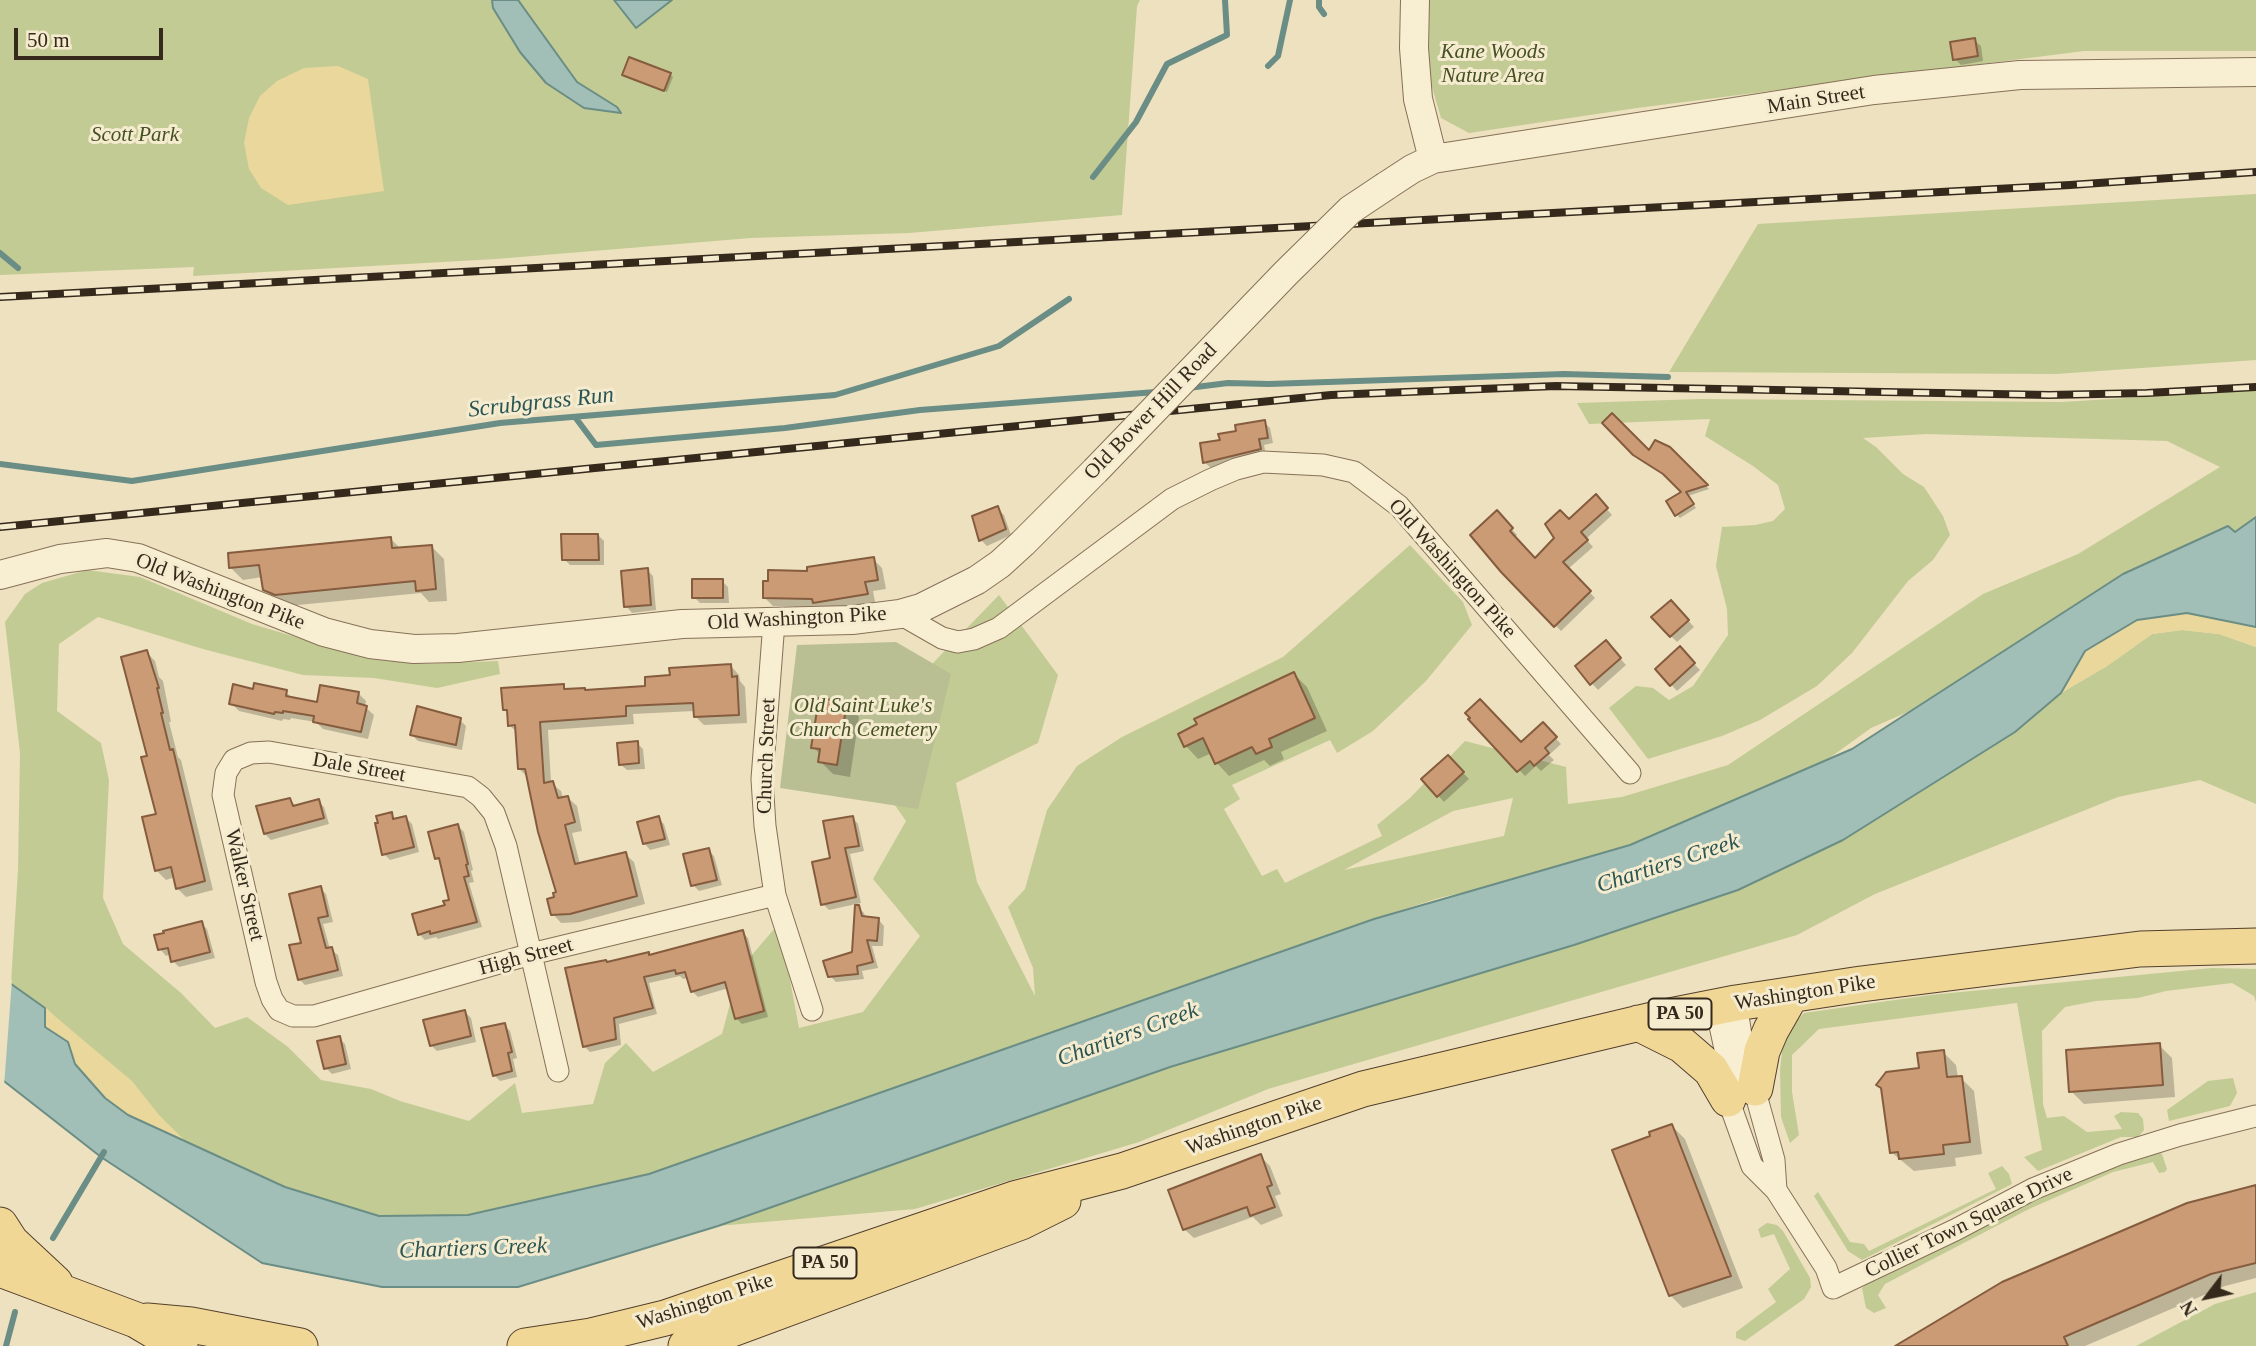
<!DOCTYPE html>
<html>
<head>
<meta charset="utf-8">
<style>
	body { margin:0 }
	#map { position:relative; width:2256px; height:1346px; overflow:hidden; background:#ede1bf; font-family:"Times New Roman",serif }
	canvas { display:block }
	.north { position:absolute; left:2172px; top:1262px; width:70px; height:70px; -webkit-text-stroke:5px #f5ebcf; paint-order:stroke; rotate:238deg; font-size:19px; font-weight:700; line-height:28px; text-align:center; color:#35291c }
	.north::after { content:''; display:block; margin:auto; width:24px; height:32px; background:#35291c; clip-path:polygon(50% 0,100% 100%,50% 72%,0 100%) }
	.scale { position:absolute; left:14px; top:28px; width:149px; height:32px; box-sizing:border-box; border:4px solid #35291c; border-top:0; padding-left:9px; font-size:21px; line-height:24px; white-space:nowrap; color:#35291c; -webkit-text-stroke:5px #f5ebcf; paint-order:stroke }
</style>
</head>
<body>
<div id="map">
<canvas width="2256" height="1346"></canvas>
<div class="north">N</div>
<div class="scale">50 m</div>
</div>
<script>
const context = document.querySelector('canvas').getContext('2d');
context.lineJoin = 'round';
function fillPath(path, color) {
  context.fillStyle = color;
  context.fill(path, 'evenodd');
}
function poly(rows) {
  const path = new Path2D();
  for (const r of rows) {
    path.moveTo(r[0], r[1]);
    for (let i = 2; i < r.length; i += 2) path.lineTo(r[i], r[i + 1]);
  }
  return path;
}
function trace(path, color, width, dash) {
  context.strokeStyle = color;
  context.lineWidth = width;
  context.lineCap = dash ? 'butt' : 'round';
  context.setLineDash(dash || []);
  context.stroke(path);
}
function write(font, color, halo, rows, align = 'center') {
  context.font = font + ' "Times New Roman",serif';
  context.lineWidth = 6;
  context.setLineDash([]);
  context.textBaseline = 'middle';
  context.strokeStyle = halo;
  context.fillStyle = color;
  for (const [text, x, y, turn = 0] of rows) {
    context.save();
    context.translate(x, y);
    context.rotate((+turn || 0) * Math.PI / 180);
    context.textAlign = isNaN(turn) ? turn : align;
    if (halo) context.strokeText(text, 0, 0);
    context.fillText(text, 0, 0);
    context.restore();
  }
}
fillPath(poly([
	[0,0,1140,0,1137,6,1122,215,909,233,751,238,496,259,193,276,194,267,0,275],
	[1428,0,2256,0,2256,51,2084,51,1637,108,1469,133,1441,118,1428,73],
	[2256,194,2256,360,2056,374,1669,372,1758,224],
	[2256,390,2256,517,2235,532,2123,574,1910,711,1871,728,1828,759,1630,845,1470,891,1439,898,1374,919,649,1174,468,1215,380,1216,285,1187,185,1141,46,1008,11,984,18,870,20,753,5,622,25,594,42,583,87,570,140,577,252,624,363,657,425,664,498,661,500,674,437,688,374,678,303,675,203,649,98,617,59,644,57,711,101,743,109,780,103,898,123,944,181,993,215,1028,247,1017,288,1047,321,1080,371,1089,400,1101,469,1121,515,1083,522,1113,593,1104,605,1063,626,1043,653,1072,722,1034,739,970,775,928,781,932,799,1028,863,1012,920,936,873,879,906,821,850,741,847,672,933,663,999,595,1058,675,1038,743,956,783,977,882,1035,996,1033,968,1008,907,1025,889,1047,810,1077,766,1122,737,1283,657,1410,545,1463,602,1472,625,1426,681,1373,731,1337,753,1330,740,1232,785,1240,799,1224,809,1262,876,1277,869,1285,883,1382,836,1377,825,1410,798,1465,741,1566,767,1568,804,1622,797,1728,765,1983,594,2078,554,2220,467,2167,441,1926,434,1863,438,1876,447,1903,474,1924,487,1943,516,1950,535,1933,560,1908,581,1852,653,1817,686,1760,720,1722,736,1648,759,1609,708,1636,686,1653,688,1669,700,1693,686,1728,635,1727,609,1716,566,1722,527,1755,525,1773,521,1785,509,1778,485,1753,466,1705,436,1710,419,1589,424,1577,403,1700,399,2062,402],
	[1513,798,1504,836,1344,870,1453,811],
	[2182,630,2219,634,2256,647,2256,804,2200,780,2118,797,1875,894,1797,935,1268,1089,1139,1142,915,1209,718,1226,1170,1067,1574,945,1738,890,1843,840,2015,732,2061,693,2107,666,2152,634],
	[2212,968,2256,969,2256,1002,2254,996,2232,983,2166,991,2138,998,2096,1001,2065,1007,2042,1031,2043,1104,2047,1118,2064,1116,2087,1132,2122,1129,2114,1116,2121,1112,2138,1113,2143,1119,2144,1130,2138,1137,2121,1137,2038,1171,2024,1157,2042,1150,2017,1003,1819,1029,1792,1055,1792,1092,1799,1135,1790,1143,1781,1117,1780,1070,1784,1034,1804,1013,1930,995],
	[2233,1078,2237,1093,2230,1106,2169,1121,2167,1110,2208,1081],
	[2153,1150,2162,1154,2167,1169,2165,1172,2159,1173,2153,1162,2113,1172,2029,1209,1885,1284,1878,1295,1886,1308,1874,1313,1866,1308,1862,1288,1874,1278,2072,1179],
	[2002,1166,2009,1174,2012,1184,1862,1260,1848,1251,1814,1196,1818,1192,1850,1242,1864,1244,1869,1251,1996,1189,1988,1173],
	[1767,1223,1777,1225,1783,1231,1810,1278,1811,1287,1804,1299,1745,1341,1736,1338,1736,1332,1776,1302,1768,1289,1790,1269,1774,1234,1761,1238,1758,1229],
	[2256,1292,2256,1346,2136,1346,2215,1304]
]), '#c3cb94');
fillPath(poly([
	[338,66,368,79,384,191,288,205,261,188,249,169,244,143,249,118,260,96,277,81,304,68],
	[2187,613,2256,627,2256,647,2219,634,2182,630,2152,634,2107,666,2061,693,2085,651,2137,620],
	[45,1008,132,1081,159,1115,185,1141,128,1115,105,1098,75,1064,68,1042,45,1027]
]), '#e9d79c');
fillPath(poly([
	[896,642,951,674,918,809,780,788,797,645]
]), '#b9bf93');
const water = poly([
	[492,0,518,0,577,82,617,107,621,113,584,108,546,83,520,52,493,8,492,0],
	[614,0,672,0,636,28,614,0],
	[2256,517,2256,627,2187,613,2137,620,2085,651,2061,693,2015,732,1843,840,1738,890,1574,945,1170,1067,718,1226,518,1287,382,1287,262,1263,101,1157,0,1078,0,976,45,1008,45,1027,68,1042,75,1064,105,1098,128,1115,285,1187,379,1216,468,1215,649,1174,1374,919,1630,845,1852,749,2123,574,2228,526,2235,532,2256,517]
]);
fillPath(water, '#a2bfb7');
trace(water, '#6a8d85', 2);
fillPath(poly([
	[0,973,12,980,4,1086,0,1083]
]), '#ede1bf');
fillPath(poly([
	[1974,40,1981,46,1983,61,1961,65,1955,59],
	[624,74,670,74,673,77,667,92],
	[1264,422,1270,428,1273,443,1264,445,1266,455,1211,468,1204,462,1222,441],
	[1669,449,1709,489,1688,496,1696,508,1680,518,1676,514,1683,492,1649,452],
	[1596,497,1612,515,1586,539,1593,547,1568,569,1595,598,1561,631,1503,571,1497,513,1517,535,1514,538,1535,560,1569,521],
	[998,509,1004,515,1011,535,987,546,981,540],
	[598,535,604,541,604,565,570,565,564,559],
	[391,539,401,549,431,546,444,559,447,601,429,602,421,593,288,606,277,601,264,589,263,577,243,580,231,568],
	[873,559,882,568,886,589,873,591,875,602,823,611,819,607,773,606,764,597,809,573],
	[647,570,653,576,656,610,632,613,626,606],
	[722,581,728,587,729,603,700,603,694,597],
	[1677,608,1694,627,1677,642,1671,636],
	[1611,648,1626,665,1598,690,1577,667],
	[1680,649,1700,670,1677,691,1657,669],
	[146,652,155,661,159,677,163,681,171,722,169,722,178,757,181,760,213,890,186,897,177,888,175,877,166,880,157,871,158,815,149,757],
	[731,666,739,675,740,681,745,687,747,723,704,725,695,716,695,711,633,714,634,724,548,730,551,783,561,791,563,798,568,798,577,806,582,831,572,833,580,864,625,854,634,862,645,904,579,922,561,923,553,914,558,893,529,778,519,769,518,733,509,725,509,714,504,710,563,686,568,691,587,692,647,687,672,677],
	[1294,674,1307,687,1327,731,1281,752,1284,759,1270,766,1264,760,1229,776,1217,763,1212,753,1198,759,1186,746,1180,734],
	[254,691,286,692,293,699,318,704,358,693,366,701,365,707,374,715,368,739,323,729,316,722,291,718,290,720,283,719,282,721,239,711,231,703],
	[846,704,859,717,850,777,833,774,820,761,821,755,813,747],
	[460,720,466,726,462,750,418,741,412,735],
	[1471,720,1521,745,1543,725,1561,744,1549,755,1554,760,1541,771,1536,766,1525,776],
	[637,743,643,749,645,769,627,770,620,764],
	[1448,757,1469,779,1444,802,1424,780],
	[290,800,297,807,318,801,324,807,329,824,271,840,265,834],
	[391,814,397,820,406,818,412,824,419,852,390,860,384,854],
	[852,817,858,824,864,851,850,854,861,903,829,910,823,904,833,859],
	[658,818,664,824,670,845,650,850,644,843],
	[458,826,464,832,473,870,471,871,474,882,469,883,482,927,438,939,436,937,425,940,419,934,451,901,442,864,437,858],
	[708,850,714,856,722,885,699,891,693,885],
	[320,888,326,894,333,922,323,924,330,949,338,955,343,976,305,985,299,979,303,944],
	[857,906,864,913,866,919,878,919,884,926,883,946,872,946,878,968,862,971,864,979,836,982,830,976,854,954],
	[201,923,207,929,215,958,179,967,173,961,171,954,166,956,160,949],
	[742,932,748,938,768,1017,742,1024,736,1018,729,988,698,997,692,991,689,978,683,979,680,976,649,983,657,1014,619,1024,621,1045,590,1052,584,1046,608,964,648,954,651,957],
	[465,1012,471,1018,476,1042,437,1051,431,1045],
	[504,1025,510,1031,517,1058,513,1059,517,1077,500,1081,494,1075],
	[339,1038,345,1044,351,1069,332,1074,326,1068],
	[2159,1045,2172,1058,2175,1097,2084,1104,2071,1091],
	[1943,1052,1956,1065,1958,1078,1961,1078,1974,1091,1982,1154,1955,1158,1956,1166,1914,1171,1891,1152,1921,1070],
	[1672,1126,1685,1139,1743,1288,1683,1308,1670,1295,1653,1137],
	[1260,1156,1270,1166,1281,1194,1275,1196,1283,1216,1261,1225,1253,1217,1194,1238,1184,1229],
	[2256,1187,2256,1278,2225,1286,2085,1346,1898,1346]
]), '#0003');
trace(poly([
	[1319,0,1319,7,1324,14],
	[1268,66,1278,56,1290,0],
	[1093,177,1136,122,1167,64,1227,35,1225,0],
	[0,253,18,268],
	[1188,388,1228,383,1269,384,1564,374,1668,377],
	[575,417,596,445,785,428,920,410,1156,392],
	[0,464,132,481,500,423,835,395,999,346,1069,299],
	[53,1238,104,1152],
	[6,1346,15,1312]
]), '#6a8d85', 6);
const building = poly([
	[1975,38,1978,56,1953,60,1950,42,1975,38],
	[629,57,671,73,664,91,622,75,629,57],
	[1612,413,1649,450,1655,440,1670,447,1708,485,1686,492,1694,504,1675,516,1666,501,1681,492,1663,474,1633,455,1602,423,1612,413],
	[1265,420,1268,438,1259,439,1261,449,1203,463,1200,443,1220,440,1218,434,1236,431,1235,425,1265,420],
	[1596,494,1608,508,1581,532,1588,540,1563,562,1591,591,1554,627,1501,572,1470,535,1497,510,1513,528,1510,531,1535,558,1554,538,1545,524,1560,510,1569,519,1596,494],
	[998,506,1006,529,979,541,972,516,998,506],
	[561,534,598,534,599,560,562,560,561,534],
	[391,537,392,548,432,545,436,589,416,591,415,581,275,595,263,590,259,565,229,568,228,553,391,537],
	[874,557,878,580,865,582,868,594,813,603,812,599,763,598,763,581,768,581,768,570,807,571,807,567,874,557],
	[648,568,651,605,624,607,621,571,648,568],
	[692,579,723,579,723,598,692,598,692,579],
	[1671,600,1689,620,1670,637,1651,617,1671,600],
	[1606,640,1621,658,1590,685,1575,666,1606,640],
	[1680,646,1695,663,1670,686,1655,669,1680,646],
	[147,650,159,688,157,688,163,713,161,713,170,750,173,749,205,881,176,889,171,867,155,871,142,817,156,814,141,757,147,756,121,657,147,650],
	[731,664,732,677,737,676,739,715,694,717,693,703,626,706,626,716,540,722,544,783,553,781,558,798,568,796,575,822,565,825,575,864,626,852,637,896,570,914,551,915,547,899,554,897,553,893,556,892,538,832,525,769,518,769,515,725,508,726,507,710,503,710,501,688,564,684,564,689,585,688,585,690,645,686,645,677,670,675,669,668,731,664],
	[1294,672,1315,718,1269,739,1272,747,1256,754,1252,747,1215,764,1203,738,1184,747,1178,734,1197,724,1194,719,1294,672],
	[254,683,287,690,286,696,317,702,320,685,359,692,357,703,367,706,361,732,313,722,314,716,283,711,283,713,275,712,274,714,229,704,233,684,253,689,254,683],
	[819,698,847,702,837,765,818,762,820,749,811,748,819,698],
	[1480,699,1521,742,1543,722,1557,737,1545,748,1549,753,1534,766,1530,761,1517,772,1468,719,1470,718,1465,713,1480,699],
	[417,706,461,718,456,745,410,735,417,706],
	[638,741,639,763,619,765,617,743,638,741],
	[1448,755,1464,772,1437,797,1421,779,1448,755],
	[290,798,293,806,319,799,324,818,264,834,256,806,290,798],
	[392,812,393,819,406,816,414,847,382,855,375,823,378,823,376,816,392,812],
	[659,816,665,839,643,844,637,822,659,816],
	[853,816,859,846,845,848,856,897,821,905,812,862,830,858,823,821,853,816],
	[458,824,468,864,466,865,469,876,464,877,477,922,430,934,430,931,418,935,412,914,445,905,443,901,449,900,439,858,435,859,428,832,458,824],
	[709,848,717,880,691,886,683,854,709,848],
	[321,886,328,916,318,918,326,948,332,947,338,970,298,980,289,945,301,943,289,894,321,886],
	[855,905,859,905,862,916,879,918,877,941,867,940,873,962,857,966,858,974,828,977,823,961,852,952,855,905],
	[202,921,210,952,171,962,168,948,158,950,154,935,164,933,163,931,202,921],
	[743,930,764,1011,735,1019,725,982,691,992,685,972,676,974,675,970,644,977,653,1008,614,1018,616,1039,583,1047,565,968,606,960,607,962,649,952,649,955,743,930],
	[465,1010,471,1036,430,1046,423,1020,465,1010],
	[505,1023,512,1052,508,1053,512,1071,493,1076,481,1028,505,1023],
	[340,1036,346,1064,324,1069,317,1041,340,1036],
	[2160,1043,2163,1085,2069,1092,2066,1050,2160,1043],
	[1944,1050,1947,1077,1962,1076,1970,1142,1943,1145,1944,1154,1899,1159,1898,1152,1890,1153,1881,1088,1876,1085,1886,1072,1919,1068,1917,1053,1944,1050],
	[1672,1124,1731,1276,1669,1296,1612,1150,1650,1136,1649,1132,1672,1124],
	[1261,1154,1272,1185,1267,1187,1275,1207,1250,1216,1247,1207,1183,1230,1168,1190,1261,1154],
	[2256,1185,2256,1263,2211,1274,2064,1337,2068,1346,1895,1346,2002,1282,2187,1203,2256,1185]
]);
fillPath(building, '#cb9b75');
trace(building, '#855c3e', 2);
const minor = poly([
	[900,614,942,638,958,642,974,639,999,628,1172,499,1210,480,1236,469,1263,462,1323,465,1354,472,1399,506,1630,773],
	[774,622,762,779,765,826,775,895,812,1010],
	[1736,1003,1743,1048,1774,1160,1776,1190],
	[1716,1007,1730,1072,1728,1099,1752,1166,1776,1190,1826,1268,1833,1288,1955,1230,2033,1189,2119,1154,2180,1135,2256,1116],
	[558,1071,531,954,506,846,494,813,481,797,468,787,269,752,251,753,234,760,226,773,223,795,266,982,272,999,279,1010,293,1016,314,1016,531,954,775,895]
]);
const tertiary = poly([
	[1415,0,1414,48,1418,99,1433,159],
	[1386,186,1412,169,1433,159,1874,90,2020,75,2256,72],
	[0,575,60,559,107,553,138,558,324,632,370,644,414,649,458,648,682,624,852,620,900,614,921,608,977,580,1000,564,1023,543,1095,471]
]);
const primary = poly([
	[1638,1023,1682,1045,1711,1070,1728,1099],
	[1755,1088,1762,1051,1771,1030,1791,995],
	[0,1225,11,1242,55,1283],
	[0,1269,136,1320,180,1346],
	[147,1321,191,1325,300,1346],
	[525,1346,591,1336,665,1318,1014,1199,1122,1171,1363,1089,1665,1017,1736,1003,1861,984,2140,949,2256,946],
	[686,1346,1021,1222,1063,1201]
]);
trace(minor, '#867158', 23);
trace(tertiary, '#867158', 30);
trace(primary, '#533f2c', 37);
trace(minor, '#f8eed2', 21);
trace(tertiary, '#f8eed2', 28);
trace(primary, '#f1d796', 35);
const rail = poly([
	[0,297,2070,185,2256,172],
	[0,527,1331,395,1556,386,2049,395,2147,393,2256,387]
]);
trace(rail, '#35291c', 8);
trace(rail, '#f5ebcf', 5, [16]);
const tertiaryBridge = poly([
	[1095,471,1286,273,1350,210,1386,186]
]);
trace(tertiaryBridge, '#867158', 30, []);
trace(tertiaryBridge, '#f8eed2', 28);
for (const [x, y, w] of [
	[1680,1014,63],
	[825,1263,63]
]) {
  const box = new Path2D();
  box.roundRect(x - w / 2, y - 15.5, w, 31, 5);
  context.fillStyle = '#f5ebcf';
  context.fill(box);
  trace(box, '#35291c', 2);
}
write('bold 19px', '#35291c', null, [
	["PA 50",1680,1014],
	["PA 50",825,1263]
]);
write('italic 21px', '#455123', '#f5ebcf', [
	["Kane Woods",1493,52],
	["Nature Area",1493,76],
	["Scott Park",135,135],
	["Old Saint Luke's",863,706],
	["Church Cemetery",863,730]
]);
write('21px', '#35291c', '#f5ebcf', [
	["Main Street",1816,100,-9],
	["Old Bower Hill Road",1151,412,-46],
	["Old Washington Pike",1452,569,48],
	["Old Washington Pike",220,592,21],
	["Old Washington Pike",797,619,-3],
	["Church Street",767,756,-88],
	["Dale Street",359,768,10],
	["Walker Street",244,885,77],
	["High Street",526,957,-15],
	["Washington Pike",1805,993,-9],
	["Washington Pike",1254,1126,-19],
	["Collier Town Square Drive",1969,1223,-26],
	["Washington Pike",705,1302,-18]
]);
write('italic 23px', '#2b5553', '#f5ebcf', [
	["Scrubgrass Run",541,403,-6],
	["Chartiers Creek",1668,864,-18],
	["Chartiers Creek",1128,1035,-20],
	["Chartiers Creek",473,1249,-2]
]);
</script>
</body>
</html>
